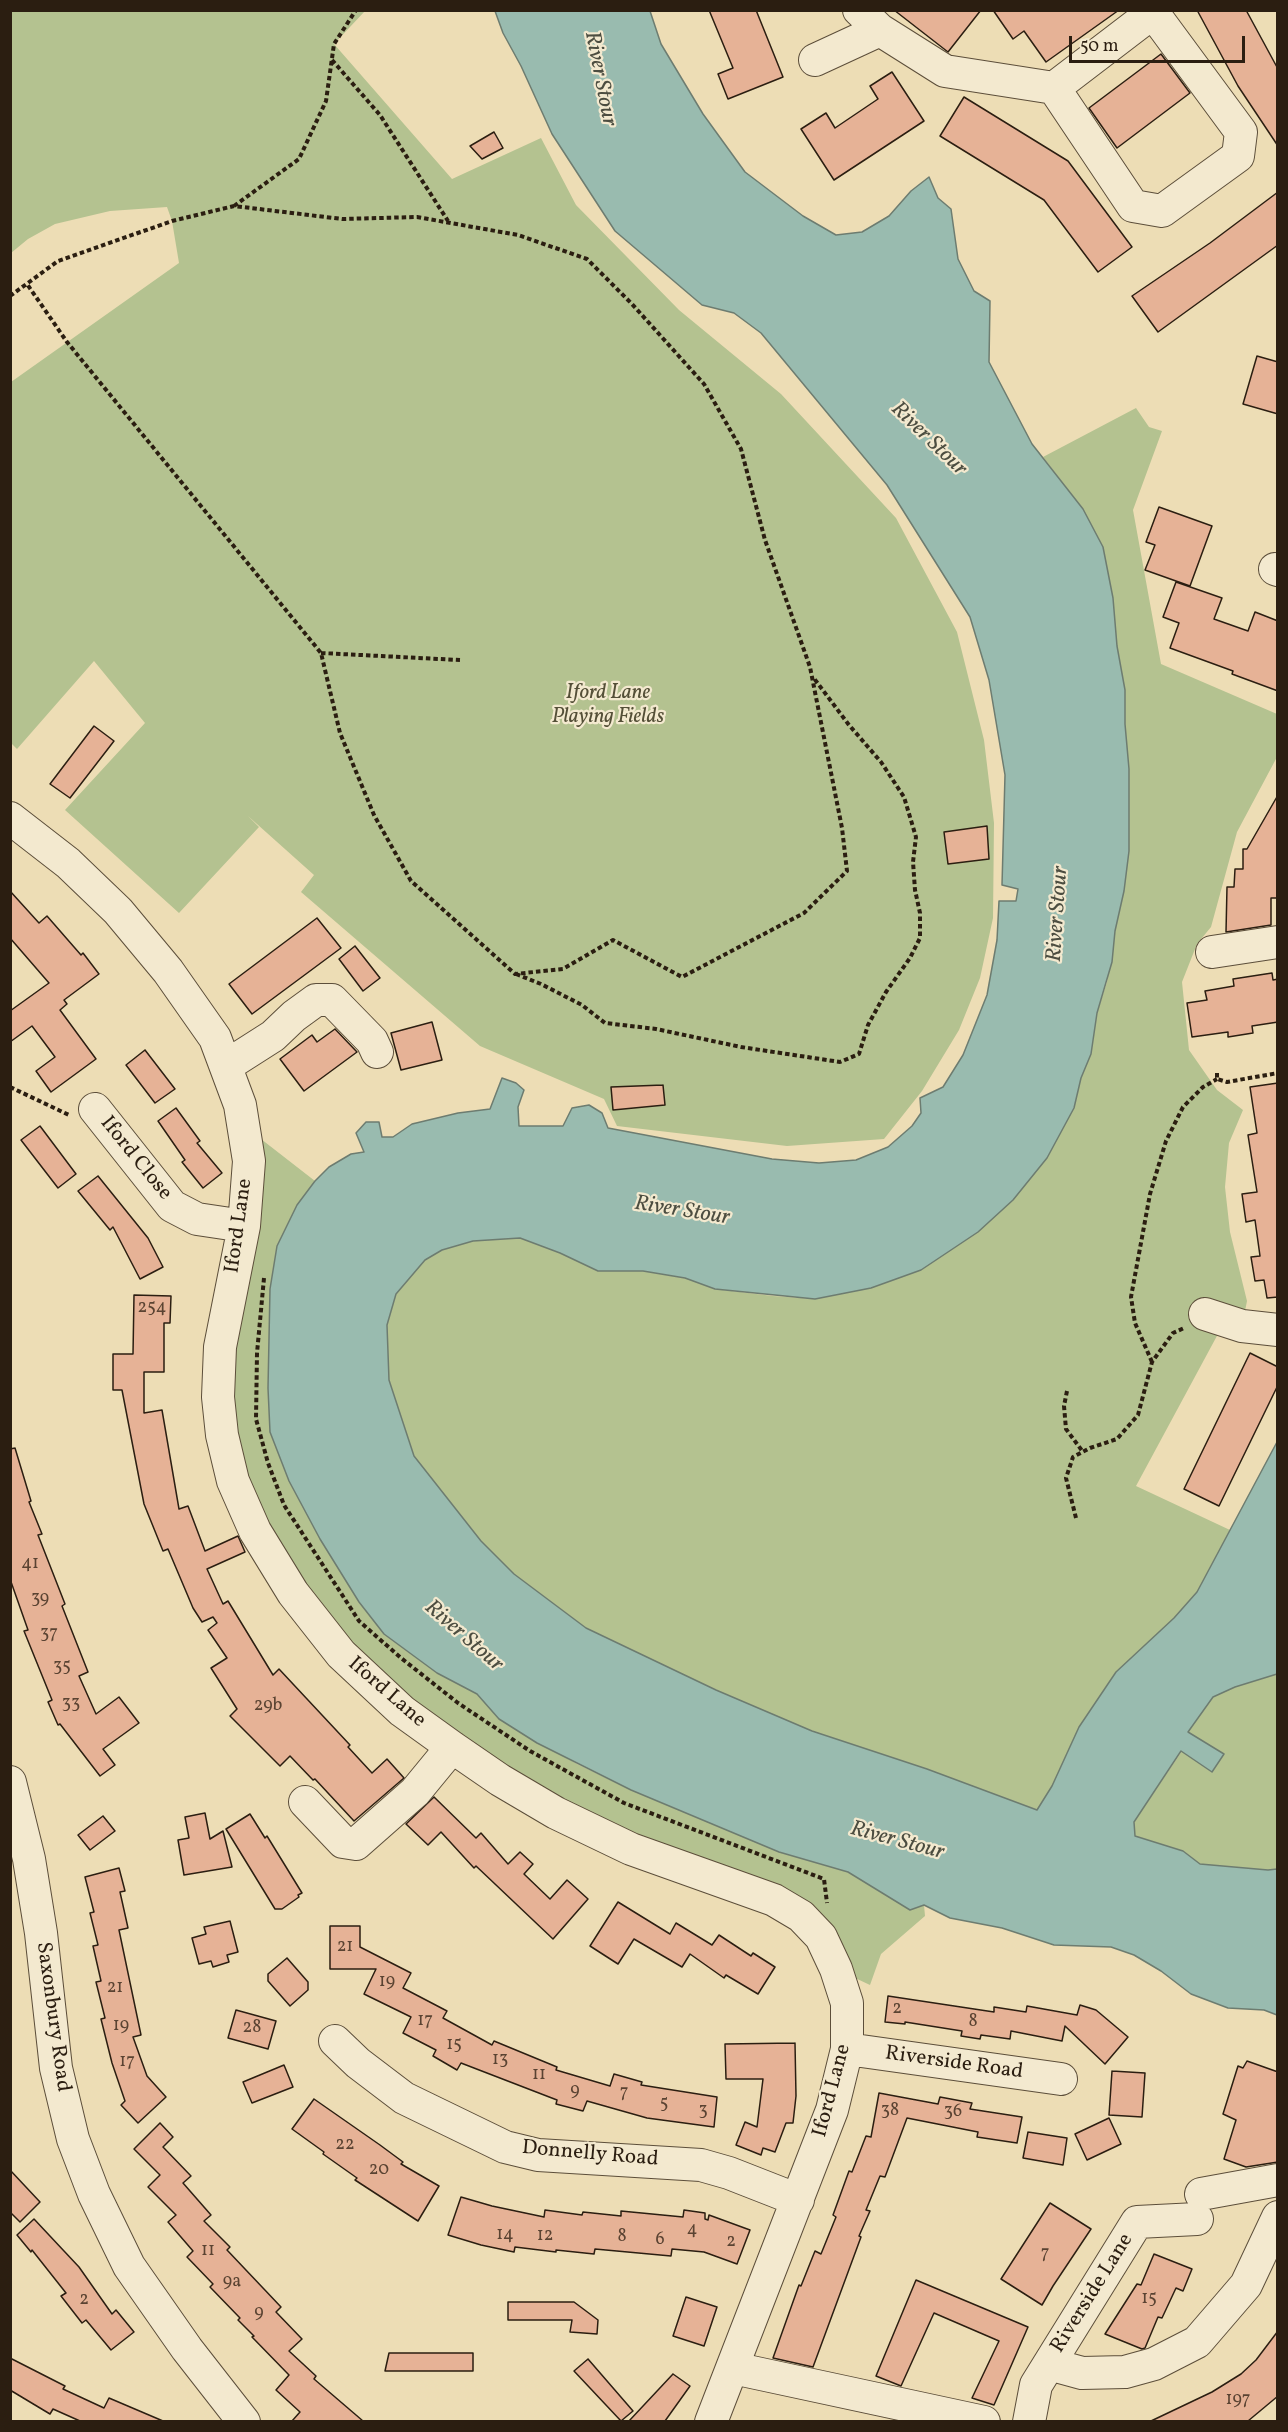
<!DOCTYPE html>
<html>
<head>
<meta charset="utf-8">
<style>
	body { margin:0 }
	#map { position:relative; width:1288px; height:2432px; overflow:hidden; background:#edddb5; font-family:Vollkorn,serif }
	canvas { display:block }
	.frame { position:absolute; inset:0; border:12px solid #2b1e11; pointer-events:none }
	.scale { position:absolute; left:1069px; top:36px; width:176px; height:27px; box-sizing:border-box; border:3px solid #2b1e11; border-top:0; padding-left:8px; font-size:18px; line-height:21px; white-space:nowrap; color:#2b1e11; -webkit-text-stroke:4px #f3e9cf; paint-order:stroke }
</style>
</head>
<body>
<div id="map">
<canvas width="1288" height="2432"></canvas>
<div class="frame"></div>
<div class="scale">50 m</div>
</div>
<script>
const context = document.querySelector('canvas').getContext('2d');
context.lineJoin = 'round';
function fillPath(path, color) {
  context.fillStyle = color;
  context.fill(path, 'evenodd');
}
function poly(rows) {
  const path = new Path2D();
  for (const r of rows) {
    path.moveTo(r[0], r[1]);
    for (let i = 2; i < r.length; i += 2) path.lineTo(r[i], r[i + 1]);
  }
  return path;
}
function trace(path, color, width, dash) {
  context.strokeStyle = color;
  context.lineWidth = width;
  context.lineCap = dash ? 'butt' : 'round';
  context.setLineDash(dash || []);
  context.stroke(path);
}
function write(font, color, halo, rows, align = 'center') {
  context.font = font + ' Vollkorn,serif';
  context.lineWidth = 4.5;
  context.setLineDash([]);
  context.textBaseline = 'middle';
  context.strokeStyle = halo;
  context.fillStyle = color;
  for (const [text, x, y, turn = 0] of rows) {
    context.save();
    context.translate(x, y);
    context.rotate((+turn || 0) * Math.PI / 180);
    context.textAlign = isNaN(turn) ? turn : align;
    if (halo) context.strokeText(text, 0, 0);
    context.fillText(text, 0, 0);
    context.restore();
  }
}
fillPath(poly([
	[10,11,365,11,334,44,452,179,541,138,576,205,679,310,781,394,896,518,957,632,984,740,994,823,993,918,980,978,959,1030,922,1091,884,1139,787,1146,617,1126,604,1099,480,1046,301,892,314,875,248,816,259,827,179,913,65,810,145,723,94,661,17,749,11,743,11,382,179,263,172,221,167,207,110,211,55,224,28,239,11,253],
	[1136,408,1149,427,1162,431,1133,510,1161,664,1277,714,1277,757,1237,832,1211,927,1197,944,1182,982,1189,1050,1217,1090,1243,1110,1229,1143,1225,1187,1230,1232,1247,1301,1242,1326,1225,1321,1136,1486,1230,1530,1197,1592,1174,1618,1116,1672,1079,1727,1052,1786,1037,1810,927,1769,812,1731,716,1690,586,1628,514,1574,481,1541,414,1456,389,1380,387,1325,396,1294,425,1260,442,1250,473,1241,520,1238,560,1253,598,1271,643,1271,685,1278,715,1289,773,1296,815,1299,871,1288,921,1270,1074,1108,1081,1078,1091,1054,1097,1013,1107,982,1115,931,1124,891,1129,851,1129,769,1125,724,1125,690,1117,646,1113,598,1103,547,1083,509,1043,457],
	[243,1125,315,1181,297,1205,277,1246,270,1289,268,1388,270,1432,289,1481,320,1539,359,1602,384,1634,437,1673,477,1694,499,1719,577,1764,631,1790,779,1852,848,1872,910,1910,924,1905,925,1916,881,1954,870,1985,836,1969,821,1937,500,1780,293,1593,222,1435],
	[1277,1674,1277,1869,1268,1870,1200,1865,1183,1851,1135,1836,1134,1822,1182,1751,1212,1772,1224,1754,1188,1732,1213,1697,1235,1687]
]), '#b4c290');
const water = poly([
	[495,11,650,11,661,44,703,114,745,172,803,216,836,235,862,232,889,216,911,191,929,177,938,198,951,209,958,259,974,291,990,301,989,362,1032,444,1083,509,1103,547,1113,598,1117,646,1125,690,1125,724,1129,769,1129,851,1124,891,1115,931,1112,962,1097,1013,1091,1054,1081,1078,1074,1108,1047,1158,1013,1200,978,1232,921,1270,871,1288,815,1299,715,1289,685,1278,643,1271,598,1271,560,1253,520,1238,473,1241,442,1250,425,1260,396,1294,387,1325,389,1380,414,1456,481,1541,514,1574,586,1628,716,1690,812,1731,927,1769,1037,1810,1052,1786,1079,1727,1116,1672,1174,1618,1197,1592,1277,1442,1277,1674,1235,1687,1213,1697,1188,1732,1224,1754,1212,1772,1181,1751,1134,1822,1135,1836,1183,1851,1200,1864,1268,1870,1277,1869,1277,2015,1264,2010,1228,2008,1191,1994,1161,1971,1134,1955,1111,1947,1054,1945,1002,1928,950,1918,924,1905,910,1910,848,1872,779,1852,631,1790,537,1743,499,1719,477,1694,437,1673,384,1634,359,1602,320,1539,289,1481,270,1432,268,1388,270,1289,277,1246,297,1205,315,1181,329,1167,351,1154,364,1152,356,1133,366,1122,379,1122,382,1137,393,1137,412,1124,458,1113,490,1109,502,1078,516,1083,524,1090,518,1107,519,1126,563,1126,572,1108,589,1105,602,1113,608,1128,772,1159,819,1163,856,1160,888,1147,912,1126,921,1113,920,1098,943,1087,963,1055,987,995,997,940,999,901,1016,901,1018,889,1002,885,1005,775,989,680,970,617,887,485,761,333,734,313,702,305,615,231,552,134,521,66,503,33,495,11]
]);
fillPath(water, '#99bbaf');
trace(water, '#6d7c70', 1.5);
const building = poly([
	[709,10,756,10,783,77,728,99,718,74,733,68,709,10],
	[894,10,981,10,948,52,894,10],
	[993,10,1119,10,1046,62,1024,31,1013,39,993,10],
	[1197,10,1246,10,1278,69,1278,146,1238,86,1197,10],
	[1161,54,1190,93,1117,148,1089,108,1161,54],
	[892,72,924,121,834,180,801,129,826,113,835,128,878,99,870,86,892,72],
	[964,97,1068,161,1132,247,1098,272,1044,200,940,136,964,97],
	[494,132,503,148,482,159,470,146,494,132],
	[1278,192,1278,245,1158,332,1132,296,1210,243,1278,192],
	[1257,356,1278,362,1278,414,1243,404,1257,356],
	[1159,507,1212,526,1190,586,1145,570,1155,545,1146,542,1159,507],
	[1176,582,1222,598,1214,619,1248,631,1255,612,1278,621,1278,691,1232,674,1233,671,1170,648,1179,623,1163,617,1176,582],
	[94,726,114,741,70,798,50,784,94,726],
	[1278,795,1278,898,1271,898,1271,925,1226,932,1227,887,1234,887,1235,869,1243,869,1243,849,1247,849,1278,795],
	[987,826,989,859,948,864,944,832,987,826],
	[10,891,39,923,47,916,81,955,83,953,99,974,64,1000,67,1004,60,1010,96,1059,51,1092,36,1071,55,1057,32,1026,10,1042,10,1011,49,983,10,938,10,891],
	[317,918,341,948,252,1014,229,984,317,918],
	[355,946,380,978,363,991,339,959,355,946],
	[1272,973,1273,980,1278,979,1278,1022,1252,1026,1253,1033,1228,1037,1228,1032,1192,1037,1187,1003,1207,1000,1205,991,1234,986,1233,979,1272,973],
	[432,1022,442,1060,401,1070,391,1033,432,1022],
	[335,1029,357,1052,304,1091,280,1059,312,1035,317,1042,335,1029],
	[145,1050,175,1089,155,1103,126,1065,145,1050],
	[1278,1083,1278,1297,1267,1298,1264,1280,1255,1281,1251,1257,1260,1256,1255,1220,1246,1222,1242,1194,1257,1192,1248,1135,1257,1133,1250,1087,1278,1083],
	[663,1085,665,1105,613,1110,611,1087,663,1085],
	[176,1108,200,1141,197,1143,222,1173,203,1188,182,1162,185,1160,158,1121,176,1108],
	[40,1126,76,1174,58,1188,21,1140,40,1126],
	[98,1176,148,1238,163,1267,140,1279,113,1227,110,1230,78,1191,98,1176],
	[134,1295,171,1296,170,1323,164,1323,164,1372,144,1372,144,1413,162,1410,179,1509,188,1506,205,1551,238,1536,245,1552,207,1569,223,1604,228,1601,273,1675,279,1669,350,1745,348,1747,372,1773,387,1759,404,1778,354,1821,315,1779,313,1780,290,1756,280,1766,230,1716,237,1709,211,1668,227,1658,208,1630,217,1623,213,1617,202,1622,193,1608,168,1549,163,1551,144,1504,122,1390,113,1390,113,1354,133,1354,134,1295],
	[1250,1353,1278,1367,1278,1385,1219,1506,1184,1489,1250,1353],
	[15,1448,31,1501,29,1502,42,1534,38,1535,65,1604,62,1606,88,1672,79,1676,96,1714,119,1697,139,1723,103,1749,115,1765,100,1776,60,1724,58,1725,48,1702,52,1700,24,1631,28,1630,10,1579,10,1449,15,1448],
	[434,1797,476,1838,481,1833,508,1864,520,1852,533,1864,524,1874,550,1899,567,1880,588,1899,553,1939,476,1866,474,1868,441,1832,428,1845,406,1824,434,1797],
	[205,1813,210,1839,223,1831,232,1867,184,1875,178,1840,189,1838,185,1817,205,1813],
	[250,1814,265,1838,267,1836,302,1893,298,1895,299,1897,282,1909,275,1909,226,1829,250,1814],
	[103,1816,115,1831,90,1850,78,1835,103,1816],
	[119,1868,125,1891,120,1892,128,1928,119,1930,141,2035,133,2037,147,2076,166,2097,138,2123,121,2105,125,2101,112,2063,101,2019,105,2018,96,1982,101,1981,93,1946,98,1945,90,1913,94,1912,85,1877,119,1868],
	[618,1902,670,1934,676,1923,712,1945,719,1935,751,1956,753,1953,775,1967,758,1994,726,1975,724,1978,690,1954,682,1967,634,1939,618,1964,590,1946,618,1902],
	[230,1921,238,1952,227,1955,229,1962,213,1967,211,1961,199,1964,192,1938,206,1934,204,1927,230,1921],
	[330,1926,360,1926,360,1947,411,1973,403,1988,447,2011,443,2018,492,2045,494,2041,557,2067,556,2070,610,2086,614,2074,642,2082,641,2085,717,2097,714,2127,647,2118,587,2101,583,2111,556,2104,557,2100,461,2063,457,2070,433,2056,436,2050,403,2033,411,2017,364,1994,376,1969,330,1969,330,1926],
	[287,1958,308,1982,308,1990,290,2006,268,1981,268,1974,287,1958],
	[888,1996,994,2012,994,2007,1026,2012,1027,2006,1077,2015,1080,2005,1096,2010,1128,2037,1105,2064,1065,2026,1062,2041,1011,2031,1010,2039,981,2035,980,2039,961,2036,962,2031,905,2022,905,2024,885,2022,888,1996],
	[236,2010,276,2021,268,2049,228,2038,236,2010],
	[795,2043,796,2096,793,2123,786,2123,775,2152,763,2148,761,2155,736,2145,745,2122,757,2127,763,2079,726,2079,725,2044,795,2043],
	[1247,2061,1278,2072,1278,2162,1246,2167,1224,2159,1236,2120,1223,2114,1238,2066,1243,2068,1247,2061],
	[284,2065,293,2087,252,2103,243,2082,284,2065],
	[1112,2071,1145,2073,1142,2117,1109,2115,1112,2071],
	[879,2093,938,2104,940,2097,972,2103,970,2109,1022,2117,1017,2143,977,2137,978,2132,907,2118,885,2177,880,2176,866,2210,870,2211,859,2236,861,2237,813,2367,773,2358,799,2285,801,2286,815,2251,821,2254,836,2217,833,2215,849,2171,852,2172,866,2136,871,2137,879,2093],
	[314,2099,380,2145,403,2162,401,2164,439,2186,418,2221,355,2180,357,2178,323,2154,324,2152,292,2129,314,2099],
	[1109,2118,1121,2144,1087,2160,1075,2134,1109,2118],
	[160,2123,173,2137,163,2147,191,2176,183,2183,211,2215,204,2221,230,2247,227,2250,281,2307,276,2312,302,2339,289,2351,316,2376,314,2379,363,2421,292,2421,300,2412,276,2390,289,2375,252,2337,254,2336,238,2320,240,2318,210,2287,213,2284,187,2257,193,2251,168,2222,176,2215,148,2187,160,2175,134,2149,160,2123],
	[1028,2132,1067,2138,1063,2165,1023,2158,1028,2132],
	[10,2170,40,2202,20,2222,10,2212,10,2170],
	[461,2197,492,2206,544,2217,545,2210,582,2215,583,2212,621,2216,621,2211,683,2217,684,2210,705,2213,705,2219,708,2220,709,2215,750,2230,737,2264,704,2252,672,2249,671,2256,595,2249,594,2254,556,2250,556,2252,515,2247,514,2252,481,2245,448,2235,461,2197],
	[1050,2203,1091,2229,1053,2286,1042,2305,1001,2279,1050,2203],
	[34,2219,79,2267,112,2314,116,2310,134,2332,111,2350,86,2320,82,2323,61,2296,66,2293,32,2250,31,2252,17,2235,34,2219],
	[1154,2254,1192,2269,1183,2291,1176,2288,1162,2318,1158,2317,1145,2348,1142,2349,1105,2334,1137,2284,1141,2285,1154,2254],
	[916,2280,1028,2327,994,2405,972,2398,999,2341,934,2313,901,2386,876,2376,916,2280],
	[686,2297,717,2307,704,2346,673,2336,686,2297],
	[508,2302,574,2302,598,2320,597,2334,570,2332,572,2320,508,2320,508,2302],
	[1278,2331,1278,2396,1248,2421,1151,2421,1212,2392,1241,2374,1256,2360,1278,2331],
	[389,2353,473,2353,473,2371,385,2371,389,2353],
	[10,2358,65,2386,63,2389,104,2408,109,2398,163,2421,80,2421,53,2409,50,2414,10,2390,10,2358],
	[588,2359,633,2411,621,2421,574,2371,588,2359],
	[673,2374,690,2386,665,2421,629,2421,673,2374]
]);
fillPath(building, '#e6b296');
trace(building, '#2b1e11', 1.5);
const minor = poly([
	[859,10,880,30,945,71,1054,88,1156,10],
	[815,60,880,30],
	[1054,88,1133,206,1162,211,1238,156,1241,132,1154,14],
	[1275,569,1278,570],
	[10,818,68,863,118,911,168,971,215,1038,240,1105,249,1161,244,1226,220,1347,218,1397,222,1435,233,1481,255,1531,293,1593,341,1654,402,1711,452,1747,500,1780,556,1813,631,1849,774,1900,801,1916,821,1937,836,1969,847,2003,847,2049,832,2110,711,2422],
	[1212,952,1278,942],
	[226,1066,273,1036,294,1016,316,1000,332,1000,372,1041,377,1052],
	[95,1109,172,1206,197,1219,244,1226],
	[1205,1314,1242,1326,1278,1330],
	[10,1782,29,1859,41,1933,56,2068,73,2139,94,2194,129,2266,187,2349,244,2422],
	[305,1802,343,1842,356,1844,415,1792,452,1747],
	[335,2041,358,2063,404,2098,505,2147,538,2155,701,2165,729,2173,798,2200],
	[847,2049,1061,2079],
	[1201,2194,1278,2180],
	[1049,2364,1082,2373,1125,2372,1154,2364,1197,2342,1246,2285,1278,2217],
	[733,2368,984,2422],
	[1029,2422,1036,2385,1137,2222,1197,2219]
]);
trace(minor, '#5c4e3a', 34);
trace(poly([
	[332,60,380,115,448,221],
	[234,206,299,159,326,101,334,44,356,10],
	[10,296,58,261,172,221,234,206,342,219,417,217,518,235,587,259,632,304,704,384,741,449,765,540,810,667,842,828,847,871,804,913,682,977,613,940,563,969,515,974,411,881,374,815,340,733,321,653,67,342,27,284],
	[321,653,460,660],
	[516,974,541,984,582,1005,605,1023,656,1029,741,1047,840,1062,859,1054,868,1025,886,992,910,958,920,938,920,913,915,890,913,862,916,837,904,797,881,762,849,725,813,677],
	[1217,1073,1217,1079,1227,1082,1278,1073],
	[10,1087,69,1115],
	[264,1278,257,1353,256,1419,268,1463,284,1505,359,1621,401,1658,458,1703,530,1751,624,1803,824,1879,827,1903],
	[1152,1362,1135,1323,1131,1297,1150,1194,1166,1141,1183,1107,1203,1087,1217,1079],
	[1067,1391,1064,1406,1066,1429,1083,1452],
	[1076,1518,1066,1478,1073,1457,1090,1448,1117,1439,1138,1415,1152,1362,1173,1333,1184,1328]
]), '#2b1e11', 4, [4.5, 3]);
trace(minor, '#f3e9cf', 32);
write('18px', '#5a4332', null, [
	["254",152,1309],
	["41",30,1565],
	["39",40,1600],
	["37",49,1635],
	["35",62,1668],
	["33",71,1705],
	["29b",268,1707],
	["21",345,1948],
	["19",387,1983],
	["21",115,1989],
	["2",897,2010],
	["17",425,2022],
	["8",973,2023],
	["19",121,2027],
	["28",252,2029],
	["15",454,2046],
	["13",500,2061],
	["17",127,2063],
	["11",539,2076],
	["9",575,2092],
	["7",624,2094],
	["5",664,2105],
	["3",703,2112],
	["38",890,2112],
	["36",953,2113],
	["22",345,2146],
	["20",379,2171],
	["4",692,2231],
	["14",505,2236],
	["12",545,2237],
	["8",622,2238],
	["6",660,2241],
	["2",731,2243],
	["11",208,2252],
	["7",1045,2255],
	["9a",232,2283],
	["15",1149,2300],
	["2",84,2301],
	["9",259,2314],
	["197",1238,2401]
]);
write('italic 21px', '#544f37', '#f3e9cf', [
	["Iford Lane",608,694],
	["Playing Fields",608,718]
]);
write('21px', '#2b1e11', '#f3e9cf', [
	["Iford Close",135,1159,51],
	["Iford Lane",240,1226,-82],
	["Iford Lane",386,1693,41],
	["Saxonbury Road",52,2017,82],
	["Riverside Road",954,2064,8],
	["Iford Lane",833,2091,-75],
	["Donnelly Road",590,2155,5],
	["Riverside Lane",1093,2294,-58]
]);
write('italic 22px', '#4c4d40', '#f3e9cf', [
	["River Stour",599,79,79],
	["River Stour",928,440,44],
	["River Stour",1059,914,-86],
	["River Stour",682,1212,9],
	["River Stour",463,1637,41],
	["River Stour",897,1842,15]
]);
</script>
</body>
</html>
